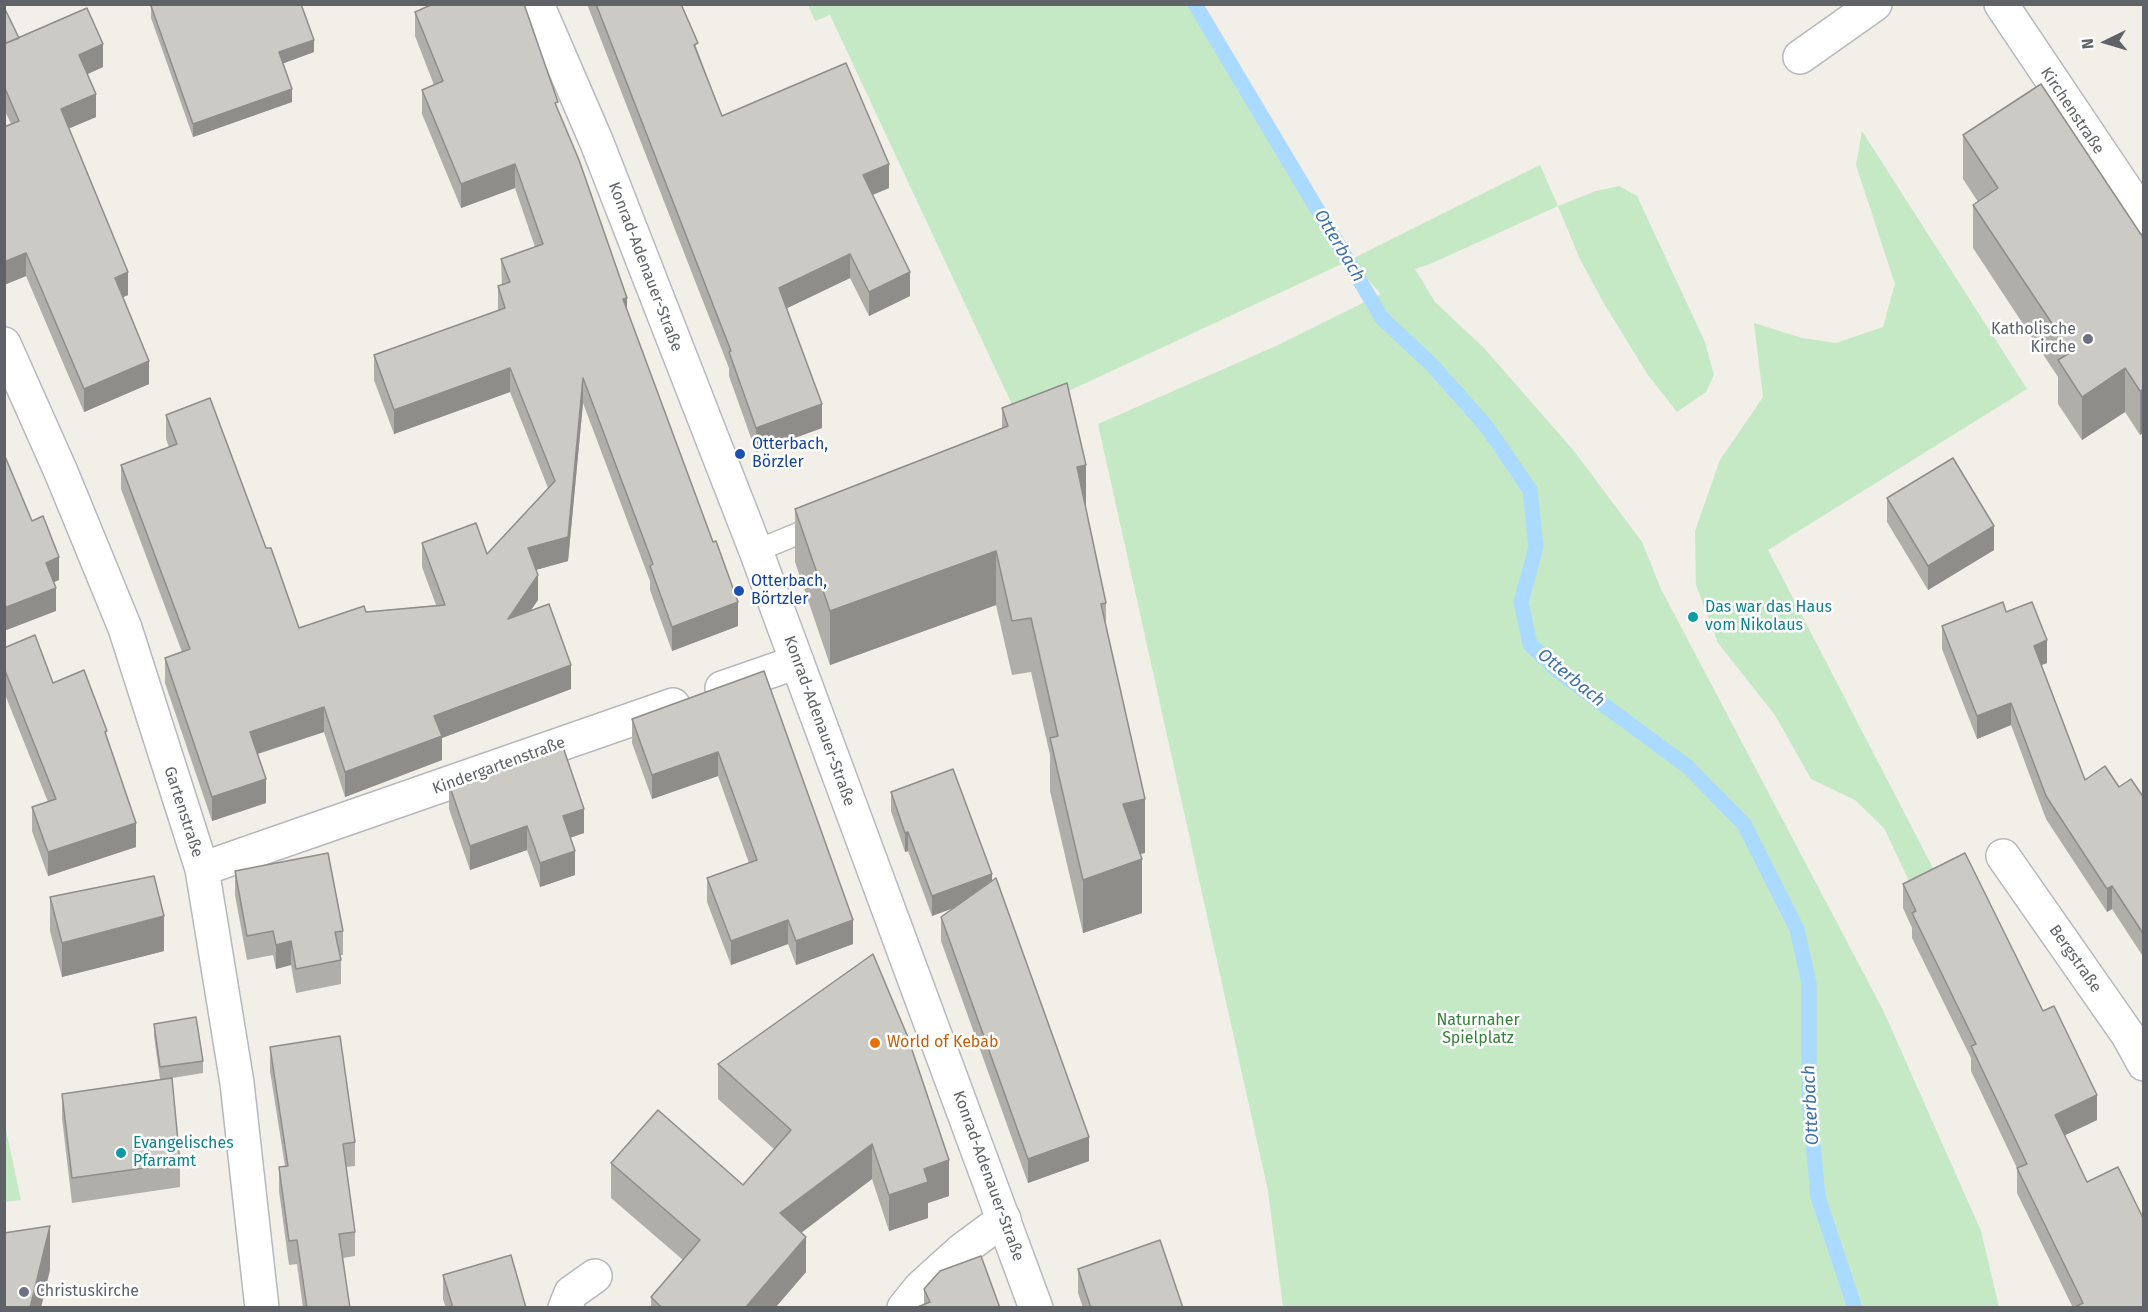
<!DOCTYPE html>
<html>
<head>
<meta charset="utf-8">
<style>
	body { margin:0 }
	#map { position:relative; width:2148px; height:1312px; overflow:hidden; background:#f1efe8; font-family:"Fira Sans",sans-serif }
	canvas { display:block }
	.frame { position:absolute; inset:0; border:6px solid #5f6368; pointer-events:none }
	.north { position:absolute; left:2076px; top:12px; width:60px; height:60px; -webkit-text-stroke:4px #fff; paint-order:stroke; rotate:265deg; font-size:16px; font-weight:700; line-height:24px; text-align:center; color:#5f6368 }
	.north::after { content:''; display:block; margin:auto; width:21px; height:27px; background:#5f6368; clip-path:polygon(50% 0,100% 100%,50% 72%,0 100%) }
</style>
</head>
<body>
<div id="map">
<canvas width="2148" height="1312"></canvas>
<div class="frame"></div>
<div class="north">N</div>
</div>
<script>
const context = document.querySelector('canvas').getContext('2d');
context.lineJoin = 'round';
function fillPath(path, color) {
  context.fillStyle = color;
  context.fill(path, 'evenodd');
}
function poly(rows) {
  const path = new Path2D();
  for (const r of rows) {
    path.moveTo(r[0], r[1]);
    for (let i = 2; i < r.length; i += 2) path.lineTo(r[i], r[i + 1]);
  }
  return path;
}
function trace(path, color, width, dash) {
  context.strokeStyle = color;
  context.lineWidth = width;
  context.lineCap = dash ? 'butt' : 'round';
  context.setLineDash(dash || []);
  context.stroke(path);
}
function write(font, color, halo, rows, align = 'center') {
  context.font = font + ' "Fira Sans",sans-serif';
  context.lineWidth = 5;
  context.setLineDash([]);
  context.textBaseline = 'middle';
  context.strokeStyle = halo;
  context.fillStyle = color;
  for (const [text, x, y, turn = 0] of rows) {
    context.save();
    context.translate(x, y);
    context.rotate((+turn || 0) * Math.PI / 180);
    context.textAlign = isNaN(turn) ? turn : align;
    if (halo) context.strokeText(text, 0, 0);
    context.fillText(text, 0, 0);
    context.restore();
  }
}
fillPath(poly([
	[808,5,1190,5,1346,262,1017,415,830,15,815,21],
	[1862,131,2027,389,1768,550,1934,870,1910,883,1884,828,1855,800,1811,779,1775,715,1718,643,1696,585,1695,531,1720,460,1763,397,1754,323,1802,338,1836,343,1883,327,1895,284,1856,165],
	[1540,165,1558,206,1596,191,1619,186,1637,196,1705,342,1714,375,1706,392,1677,412,1648,375,1603,302,1579,257,1558,206,1430,264,1415,269,1435,302,1484,348,1574,451,1642,542,1661,589,1883,1010,1981,1231,1999,1307,1283,1307,1268,1191,1098,424,1276,346,1381,294,1350,260],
	[4,1121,21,1200,5,1202,4,1202]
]), '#c5e8c5');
trace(poly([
	[1195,4,1382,318,1433,366,1487,427,1530,490,1536,547,1521,602,1530,644,1558,671,1688,767,1744,824,1797,929,1809,983,1809,1099,1818,1197,1855,1308]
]), '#aadaff', 15);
const service = poly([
	[756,551,819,525]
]);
const minor = poly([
	[2001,4,2144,217],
	[1800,57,1875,4],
	[4,344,61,472,125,628,202,869,237,1083,262,1308],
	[722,688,797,662],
	[2003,856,2128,1035,2144,1064],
	[202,869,673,705],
	[565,1308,571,1293,595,1276],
	[904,1308,921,1287,962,1250,1004,1219]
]);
const secondary = poly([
	[537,4,597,143,756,551,1036,1308]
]);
trace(service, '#b5b8bc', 24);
trace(minor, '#b5b8bc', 36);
trace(secondary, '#b6babf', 36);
trace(service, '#fff', 21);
trace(minor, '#fff', 33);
trace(secondary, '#fff', 33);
fillPath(poly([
	[428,4,524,4,558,110,627,311,738,626,672,651,650,590,650,581,583,403,568,561,536,570,538,600,531,610,571,689,442,738,442,760,345,797,324,732,258,754,266,803,212,821,165,683,165,658,182,652,121,489,121,465,169,447,166,439,166,415,266,548,299,628,366,612,436,605,422,567,422,543,487,554,548,488,510,392,394,434,374,380,374,355,498,311,498,286,502,285,501,259,535,247,515,188,461,208,422,114,422,90,434,85,415,36,415,12,428,6],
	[587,4,681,4,698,52,722,116,889,188,872,195,910,296,869,316,850,278,787,308,822,428,756,452,729,376,729,368],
	[151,6,314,52,283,63,292,102,193,137,151,18],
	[4,7,19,38,103,67,87,74,96,117,69,128,128,295,123,297,149,384,84,412,26,276,4,285,4,127,11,124,4,109],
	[1963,135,2144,239,2140,435,2125,412,2082,440,2058,404,2058,377,1973,248,1973,205,1978,202,1963,179],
	[1002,408,1086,508,1106,603,1106,627,1145,853,1140,854,1142,913,1083,933,1050,791,1050,755,1031,672,1012,675,996,605,830,665,795,562,795,509,1002,428],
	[1887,498,1994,550,1928,590,1887,522],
	[2006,612,2047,663,2041,665,2085,780,2119,787,2144,798,2144,958,2112,909,2107,912,2046,819,2011,725,1977,739,1942,649,1942,626],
	[4,648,53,683,107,738,136,847,48,876,32,831,32,807,48,802,4,692],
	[764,671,853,944,796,965,788,944,731,965,707,902,707,878,749,863,718,776,652,799,632,743,632,719],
	[449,784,584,833,570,838,575,875,540,887,527,850,470,870,449,809],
	[891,792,992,881,1089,1161,1028,1183,941,941,941,917,955,907,932,916,908,851,905,852,891,811],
	[235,871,343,931,343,955,340,955,341,960,341,984,296,993,291,965,276,969,273,955,247,960,235,895],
	[1903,884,2097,1120,2065,1135,2144,1308,2073,1308,2017,1193,2017,1168,1971,1071,1971,1058,1912,938,1912,928,1903,908],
	[50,897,164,951,62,977,50,931],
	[873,954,949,1196,928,1203,928,1218,889,1231,872,1179,801,1232,806,1272,775,1308,651,1308,651,1297,683,1260,611,1198,611,1163,743,1185,774,1149,718,1099,718,1064],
	[154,1024,203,1061,203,1073,172,1078,180,1163,180,1187,72,1203,62,1118,62,1094,160,1079,154,1036],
	[270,1047,355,1142,355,1166,346,1167,355,1232,355,1256,343,1258,350,1308,303,1308,297,1264,289,1265,279,1191,279,1167,285,1166,270,1071],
	[1078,1269,1183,1308,1083,1308,1078,1293],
	[443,1275,526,1308,446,1308,443,1299],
	[924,1289,1000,1308,924,1304]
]), '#afaea9');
fillPath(poly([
	[314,40,314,52,279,65,279,52],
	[103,44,103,67,79,78,79,55],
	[292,89,292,102,193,137,193,124],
	[96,94,96,117,61,132,61,109],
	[515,164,515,188,461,208,461,184],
	[889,164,889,188,863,199,863,175],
	[26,253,26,276,4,285,4,262],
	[850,254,850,278,779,312,779,288],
	[128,272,128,295,115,301,115,278],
	[910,272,910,296,869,316,869,292],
	[627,298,627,322,623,299],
	[149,361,149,384,84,412,84,389],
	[510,368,510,392,394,434,394,410],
	[2125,368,2125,412,2082,440,2082,397],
	[583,378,583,403,568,561,528,572,528,548,568,537],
	[2144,389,2144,432,2140,435,2140,391],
	[822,404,822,428,756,452,756,428],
	[1086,465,1086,518,1077,467],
	[1994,526,1994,550,1928,590,1928,566],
	[996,551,996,605,830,665,830,611],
	[59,557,59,580,46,586,46,563],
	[538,575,538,600,508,643,508,619],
	[56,588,56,611,4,631,4,608],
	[738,602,738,626,672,651,672,627],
	[2047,640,2047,663,2034,668,2034,646],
	[571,665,571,689,442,738,442,760,345,797,345,772,434,716],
	[2011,703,2011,725,1977,739,1977,716],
	[324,707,324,732,250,756,250,732],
	[718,752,718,776,652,799,652,775],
	[266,779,266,803,212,821,212,797],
	[1145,799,1145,853,1123,857,1123,804],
	[584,809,584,833,563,840,563,816],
	[136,823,136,847,48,876,48,852],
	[527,826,527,850,470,870,470,846],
	[908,832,908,851,905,852,905,833],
	[575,851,575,875,540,887,540,863],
	[1142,859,1142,913,1083,933,1083,880],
	[992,874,992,894,932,916,932,896],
	[2112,886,2112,909,2107,912,2107,889],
	[164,916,164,951,62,977,62,943],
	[788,920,788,944,731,965,731,941],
	[853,920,853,944,796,965,796,941],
	[291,941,291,965,276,969,276,945],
	[2097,1095,2097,1120,2055,1140,2055,1115],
	[1089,1137,1089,1161,1028,1183,1028,1159],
	[872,1144,872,1179,780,1249,780,1213],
	[949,1160,949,1196,928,1203,928,1218,889,1231,889,1195,924,1169],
	[50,1226,50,1270,41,1308,30,1308],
	[806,1237,806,1272,775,1308,745,1308]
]), '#8f8d8a');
const building = poly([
	[154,4,301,4,314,40,279,52,292,89,193,124,151,6,154,4],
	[433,4,524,4,558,102,555,103,579,160,627,298,623,299,713,542,716,541,738,602,672,627,650,566,653,564,583,378,568,537,528,548,538,575,508,619,549,604,571,665,434,716,442,736,345,772,324,707,250,732,266,779,212,797,165,658,190,649,121,465,177,444,166,415,210,398,266,548,271,548,299,628,364,606,366,612,445,605,422,543,476,523,487,554,555,481,510,368,394,410,374,355,505,308,498,286,510,282,501,259,543,244,515,164,461,184,422,90,443,81,415,12,433,4],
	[596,4,681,4,698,43,694,45,722,116,846,63,889,164,863,175,910,272,869,292,850,254,779,288,822,404,756,428,729,352,731,351,596,4],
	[4,7,19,38,4,44,4,7],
	[87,8,103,44,79,55,96,94,61,109,128,272,115,278,149,361,84,389,26,253,4,262,4,127,19,121,4,86,4,44,87,8],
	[2041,84,2144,239,2144,389,2140,391,2125,368,2082,397,2058,360,2071,352,1973,205,1998,188,1963,135,2041,84],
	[1067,383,1086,465,1077,467,1106,603,1101,604,1145,799,1123,804,1142,859,1083,880,1050,738,1058,736,1031,618,1012,621,996,551,830,611,795,509,1008,426,1002,408,1067,383],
	[4,454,32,521,43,516,59,557,46,563,56,588,4,608,4,454],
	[1953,458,1994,526,1928,566,1887,498,1953,458],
	[2003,602,2006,612,2032,602,2047,640,2034,646,2085,780,2105,766,2119,787,2131,779,2144,798,2144,935,2112,886,2107,889,2046,796,2011,703,1977,716,1942,626,2003,602],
	[35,635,53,683,84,670,107,731,105,732,136,823,48,852,32,807,56,799,4,668,4,648,35,635],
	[764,671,853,920,796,941,788,920,731,941,707,878,757,860,718,752,652,775,632,719,764,671],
	[562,744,584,809,563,816,575,851,540,863,527,826,470,846,449,784,562,744],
	[953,769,992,874,932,896,908,832,905,833,891,792,953,769],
	[328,853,343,931,335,932,341,960,296,969,291,941,276,945,273,931,247,936,235,871,328,853],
	[1965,853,2043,1011,2054,1006,2097,1095,2055,1115,2087,1182,2118,1167,2144,1220,2144,1308,2073,1308,2083,1303,2017,1168,2027,1164,1971,1046,1976,1044,1912,913,1916,911,1903,884,1965,853],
	[154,876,164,916,62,943,50,897,154,876],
	[996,878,1089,1137,1028,1159,941,917,996,878],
	[873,954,907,1035,949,1160,924,1169,928,1182,889,1195,872,1144,780,1213,806,1237,745,1308,662,1308,651,1297,700,1240,611,1163,658,1110,743,1185,791,1130,718,1064,873,954],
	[196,1017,203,1061,160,1067,154,1024,196,1017],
	[340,1036,355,1142,343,1144,355,1232,339,1234,350,1308,307,1308,297,1240,289,1241,279,1167,288,1166,270,1047,340,1036],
	[172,1078,180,1163,72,1178,62,1094,172,1078],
	[50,1226,30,1308,4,1308,4,1233,50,1226],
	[1160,1240,1183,1308,1091,1308,1078,1269,1160,1240],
	[511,1255,526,1308,453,1308,443,1275,511,1255],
	[981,1256,1000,1308,915,1308,930,1302,924,1289,940,1271,981,1256]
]);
fillPath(building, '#cccac5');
trace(building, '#8f8d8a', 1.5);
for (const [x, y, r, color] of [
	[2088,339,6,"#6b7280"],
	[740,454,6,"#1a4fb4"],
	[739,591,6,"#1a4fb4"],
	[1693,617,6,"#0f9aa8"],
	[875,1043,6,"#e8710a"],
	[121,1153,6,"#0f9aa8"],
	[24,1292,6,"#6b7280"]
]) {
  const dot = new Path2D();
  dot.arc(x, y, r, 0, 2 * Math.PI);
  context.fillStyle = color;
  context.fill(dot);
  trace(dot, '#fff', 2);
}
write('16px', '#5f6368', '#fff', [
	["Kirchenstraße",2072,111,56],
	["Konrad-Adenauer-Straße",645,267,69],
	["Konrad-Adenauer-Straße",819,721,70],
	["Kindergartenstraße",499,766,-20],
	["Gartenstraße",183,812,72],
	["Bergstraße",2075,959,55],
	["Konrad-Adenauer-Straße",988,1176,70]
]);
write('16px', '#5b616d', '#fff', [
	["Katholische",2076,330],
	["Kirche",2076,348],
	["Christuskirche",36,1292,"left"]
], 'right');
write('16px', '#164399', '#fff', [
	["Otterbach,",752,445],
	["Börzler",752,463],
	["Otterbach,",751,582],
	["Börtzler",751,600]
], 'left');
write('16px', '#0d838f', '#fff', [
	["Das war das Haus",1705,608],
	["vom Nikolaus",1705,626],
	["Evangelisches",133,1144],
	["Pfarramt",133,1162]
], 'left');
write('16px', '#348238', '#fff', [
	["Naturnaher",1478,1021],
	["Spielplatz",1478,1039]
]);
write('16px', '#c56008', '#fff', [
	["World of Kebab",887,1043]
], 'left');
write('italic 18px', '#4174aa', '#fff', [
	["Otterbach",1339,246,59],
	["Otterbach",1571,678,39],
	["Otterbach",1811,1105,-93]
]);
</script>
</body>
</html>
